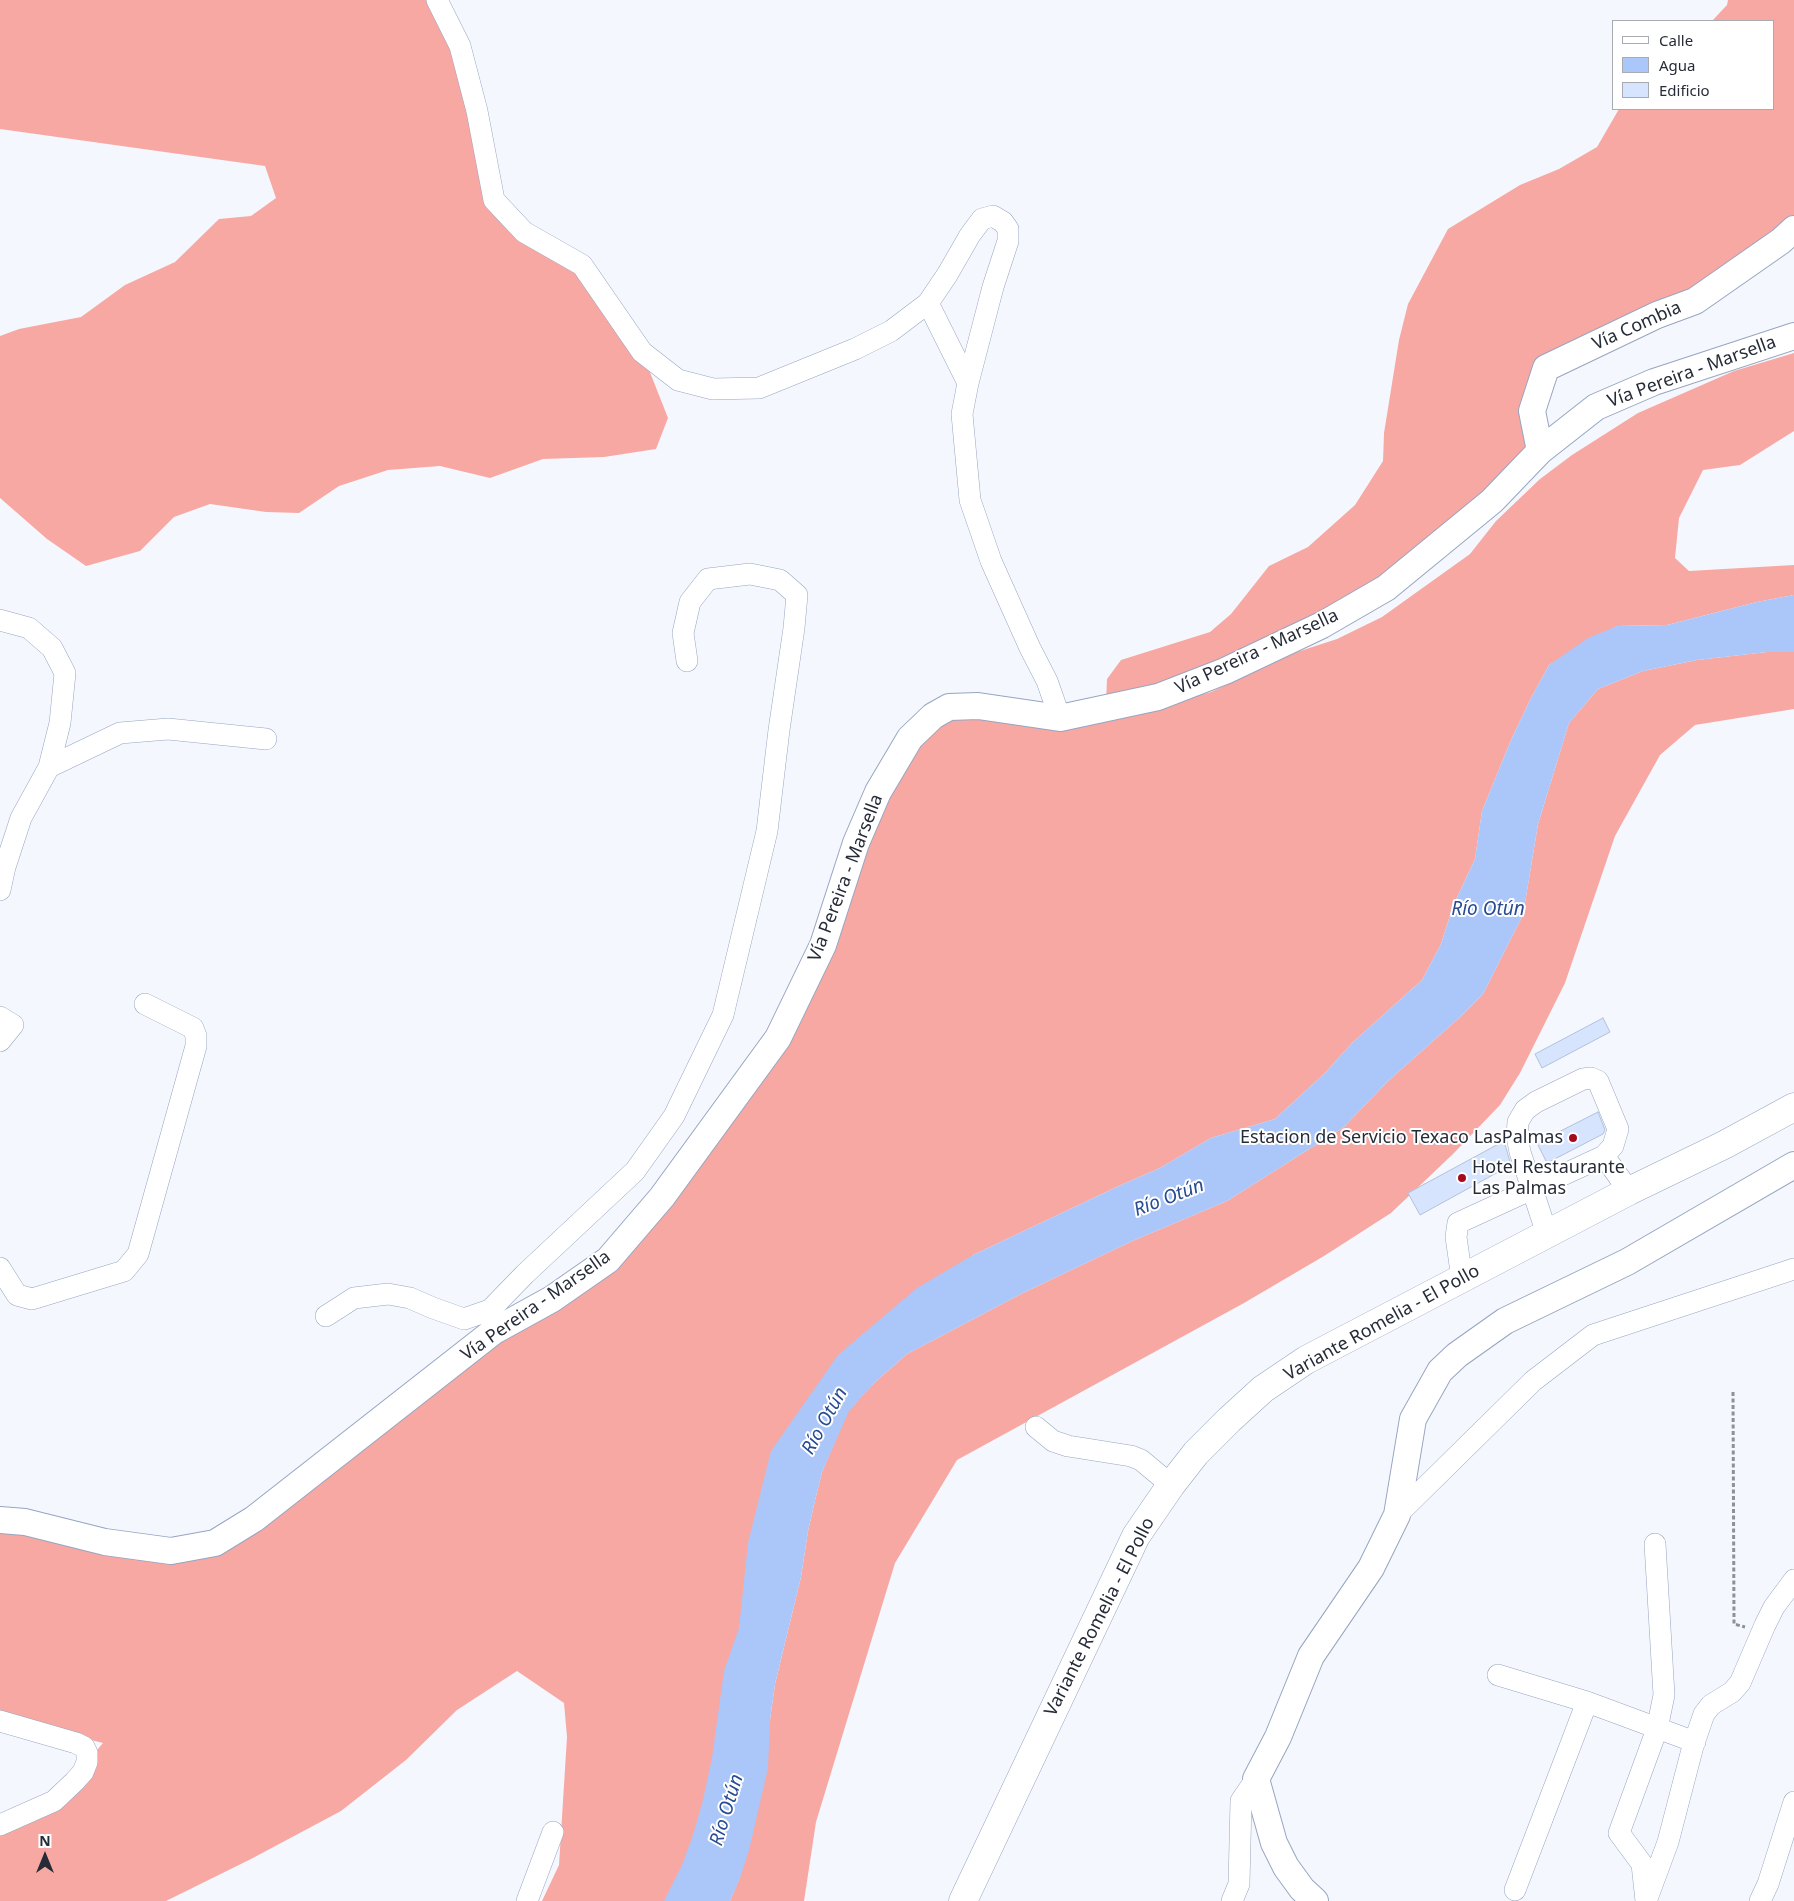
<!DOCTYPE html>
<html>
<head>
<meta charset="utf-8">
<style>
	body { margin:0 }
	#map { position:relative; width:1794px; height:1901px; overflow:hidden; background:#f4f8fe; font-family:"Noto Sans",sans-serif }
	canvas { display:block }
	.legend { position:absolute; left:1612px; top:20px; width:162px; height:90px; box-sizing:border-box; background:#fff; border:1px solid #a8abaf; margin:0; padding:6px 9px; list-style:none; font-size:15px; color:#262c37 }
	.legend li { display:flex; align-items:center; gap:10px; height:25px }
	.legend b { width:25px; border:1px solid #a8abaf }
	.north { position:absolute; left:20px; top:1831px; width:50px; height:50px; -webkit-text-stroke:4px #fff; paint-order:stroke; rotate:0deg; font-size:14px; font-weight:700; line-height:20px; text-align:center; color:#262c37 }
	.north::after { content:''; display:block; margin:auto; width:18px; height:22px; background:#262c37; clip-path:polygon(50% 0,100% 100%,50% 72%,0 100%) }
</style>
</head>
<body>
<div id="map">
<canvas width="1794" height="1901"></canvas>
<ul class="legend">
<li><b style="height:6px;background:#fff"></b>Calle</li>
<li><b style="height:14px;background:#abc6f8"></b>Agua</li>
<li><b style="height:14px;background:#d6e4fd"></b>Edificio</li>
</ul>
<div class="north">N</div>
</div>
<script>
const context = document.querySelector('canvas').getContext('2d');
context.lineJoin = 'round';
function fillPath(path, color) {
  context.fillStyle = color;
  context.fill(path, 'evenodd');
}
function poly(rows) {
  const path = new Path2D();
  for (const r of rows) {
    path.moveTo(r[0], r[1]);
    for (let i = 2; i < r.length; i += 2) path.lineTo(r[i], r[i + 1]);
  }
  return path;
}
function trace(path, color, width, dash) {
  context.strokeStyle = color;
  context.lineWidth = width;
  context.lineCap = dash ? 'butt' : 'round';
  context.setLineDash(dash || []);
  context.stroke(path);
}
function write(font, color, halo, rows, align = 'center') {
  context.font = font + ' "Noto Sans",sans-serif';
  context.lineWidth = 4;
  context.setLineDash([]);
  context.textBaseline = 'middle';
  context.strokeStyle = halo;
  context.fillStyle = color;
  for (const [text, x, y, turn = 0] of rows) {
    context.save();
    context.translate(x, y);
    context.rotate((+turn || 0) * Math.PI / 180);
    context.textAlign = isNaN(turn) ? turn : align;
    if (halo) context.strokeText(text, 0, 0);
    context.fillText(text, 0, 0);
    context.restore();
  }
}
fillPath(poly([
	[0,0,436,0,494,200,582,265,642,352,668,418,656,449,604,457,543,459,490,478,440,466,388,470,339,486,299,513,266,512,210,504,174,517,140,551,86,566,47,539,0,498,0,336,19,329,81,317,125,285,175,262,219,219,251,216,276,198,265,166,0,129],
	[1728,0,1794,0,1794,229,1781,241,1546,368,1540,451,1322,625,1106,702,1107,679,1121,660,1210,632,1231,614,1269,566,1308,547,1355,505,1383,461,1384,433,1399,340,1408,304,1448,229,1520,185,1559,169,1597,147,1619,109,1773,109,1773,21,1712,21,1727,5],
	[1794,353,1794,431,1740,465,1703,470,1679,518,1675,558,1689,571,1794,565,1794,595,1757,602,1667,625,1617,626,1549,665,1531,698,1511,740,1482,811,1475,859,1453,906,1441,944,1422,980,1352,1043,1325,1073,1275,1119,1211,1138,1160,1168,1121,1185,973,1255,762,1488,695,1901,542,1901,559,1865,567,1737,564,1703,517,1671,457,1710,406,1760,341,1811,251,1859,166,1901,0,1901,0,1831,54,1801,103,1743,0,1717,0,1520,105,1542,215,1543,608,1260,778,1038,845,877,931,718,1110,720,1211,692,1297,652,1337,639,1382,617,1470,554,1496,521,1540,479,1572,455,1638,413,1734,371],
	[1767,652,1794,652,1794,709,1695,725,1660,755,1615,836,1565,983,1520,1073,1500,1105,1453,1154,1391,1213,1324,1256,1244,1303,957,1460,895,1563,816,1822,804,1901,730,1901,740,1877,770,1720,775,1684,801,1577,808,1531,817,1492,822,1472,848,1411,874,1383,907,1354,1021,1294,1130,1242,1227,1201,1344,1127,1387,1082,1459,1018,1483,994,1523,915,1538,824,1569,723,1598,689,1643,671,1697,660]
]), '#f8a8a2');
fillPath(poly([
	[1794,595,1794,652,1767,652,1697,660,1643,671,1598,689,1569,723,1538,824,1523,915,1483,994,1459,1018,1387,1082,1344,1127,1227,1201,1130,1242,1021,1294,907,1354,874,1383,849,1411,822,1472,817,1492,808,1531,801,1577,775,1684,770,1720,768,1768,749,1850,740,1878,730,1901,664,1901,682,1865,693,1835,703,1800,712,1758,724,1671,739,1628,748,1543,771,1451,838,1355,917,1288,973,1255,1121,1185,1160,1168,1211,1138,1275,1119,1325,1073,1352,1043,1422,980,1441,944,1453,906,1475,859,1482,811,1511,740,1531,698,1549,665,1588,638,1617,626,1667,625,1757,602]
]), '#abc6f8');
const building = poly([
	[1603,1018,1610,1032,1542,1068,1535,1054,1603,1018],
	[1598,1112,1605,1130,1603,1134,1547,1163,1537,1143,1598,1112],
	[1504,1141,1511,1165,1420,1215,1408,1193,1504,1141]
]);
fillPath(building, '#d6e4fd');
trace(building, '#b1c0dc', 1);
const minor = poly([
	[437,0,460,46,477,111,494,200,524,232,582,265,642,352,678,380,713,389,759,388,855,349,891,331,928,303,947,275,970,235,982,219,993,216,1003,222,1008,229,1008,241,993,287,968,383,962,414,970,500,991,561,1030,648,1047,681,1060,718],
	[928,303,968,383],
	[0,620,29,628,52,648,65,673,60,723,49,767,21,818,5,867,0,890],
	[49,767,120,733,168,729,266,739],
	[0,1017,13,1025,0,1041],
	[1547,1234,1520,1152,1517,1136,1518,1122,1525,1110,1536,1102,1583,1079,1591,1078,1598,1081,1618,1129,1613,1146,1604,1156,1629,1191],
	[0,1268,17,1295,32,1299,124,1271,138,1254,196,1046,196,1036,193,1028,145,1004],
	[1462,1279,1456,1237,1458,1223,1604,1156],
	[490,1310,525,1274,635,1171,674,1116,723,1015,767,831,779,730,794,628,797,595,780,580,750,574,708,579,690,602,683,633,687,661],
	[326,1316,354,1298,388,1294,410,1298,433,1308,464,1319,490,1310,492,1323],
	[1036,1427,1053,1441,1068,1446,1131,1456,1141,1460,1171,1485],
	[1397,1515,1533,1381,1593,1335,1794,1269],
	[1498,1675,1587,1702,1695,1742],
	[0,1721,76,1743,84,1747,87,1753,87,1762,83,1772,74,1782,54,1801,0,1825],
	[1515,1890,1587,1702],
	[1648,1896,1668,1842,1693,1746,1704,1714,1711,1705,1732,1692,1740,1683,1765,1625,1774,1607,1794,1580],
	[527,1901,553,1832],
	[1232,1901,1239,1884,1241,1801,1256,1779],
	[1646,1901,1642,1864,1619,1833,1657,1729,1664,1695,1655,1544],
	[1760,1901,1768,1884,1794,1802]
]);
const major = poly([
	[1540,451,1532,411,1546,368,1657,315,1695,301,1781,241,1794,229],
	[0,1520,25,1522,105,1542,171,1551,215,1543,254,1519,494,1331,552,1299,608,1260,662,1197,778,1038,823,945,856,843,878,792,910,738,933,716,949,707,978,706,1060,718,1158,697,1225,671,1322,625,1386,588,1492,501,1540,451,1596,407,1654,382,1794,336],
	[1315,1901,1302,1889,1286,1867,1274,1843,1256,1779,1278,1737,1311,1656,1371,1568,1397,1515,1413,1419,1440,1371,1457,1355,1505,1321,1627,1262,1794,1165]
]);
const highway = poly([
	[963,1901,1136,1536,1171,1485,1196,1453,1229,1420,1263,1389,1306,1360,1629,1191,1724,1145,1794,1107]
]);
trace(minor, '#97a5c1', 22);
trace(major, '#97a5c1', 28);
trace(highway, '#97a5c1', 29);
trace(poly([
	[1733,1392,1734,1624,1745,1627]
]), '#8c9199', 3, [4, 2.5]);
trace(minor, '#fff', 21);
trace(major, '#fff', 26);
trace(highway, '#fff', 28);
for (const [x, y, r, color] of [
	[1573,1138,5,"#a4091d"],
	[1462,1178,5,"#a4091d"]
]) {
  const dot = new Path2D();
  dot.arc(x, y, r, 0, 2 * Math.PI);
  context.fillStyle = color;
  context.fill(dot);
  trace(dot, '#fff', 2);
}
write('18px', '#262c37', '#fff', [
	["Vía Combia",1637,326,-24],
	["Vía Pereira - Marsella",1692,372,-20],
	["Vía Pereira - Marsella",1257,652,-25],
	["Vía Pereira - Marsella",846,878,-69],
	["Vía Pereira - Marsella",536,1306,-35],
	["Variante Romelia - El Pollo",1382,1323,-29],
	["Variante Romelia - El Pollo",1100,1617,-63]
]);
write('18px', '#262c37', '#fff', [
	["Estacion de Servicio Texaco LasPalmas",1563,1138],
	["Hotel Restaurante",1472,1168,"left"],
	["Las Palmas",1472,1189,"left"]
], 'right');
write('italic 19px', '#284b92', '#fff', [
	["Río Otún",1488,910],
	["Río Otún",1169,1198,-21],
	["Río Otún",825,1421,-61],
	["Río Otún",727,1810,-73]
]);
</script>
</body>
</html>
